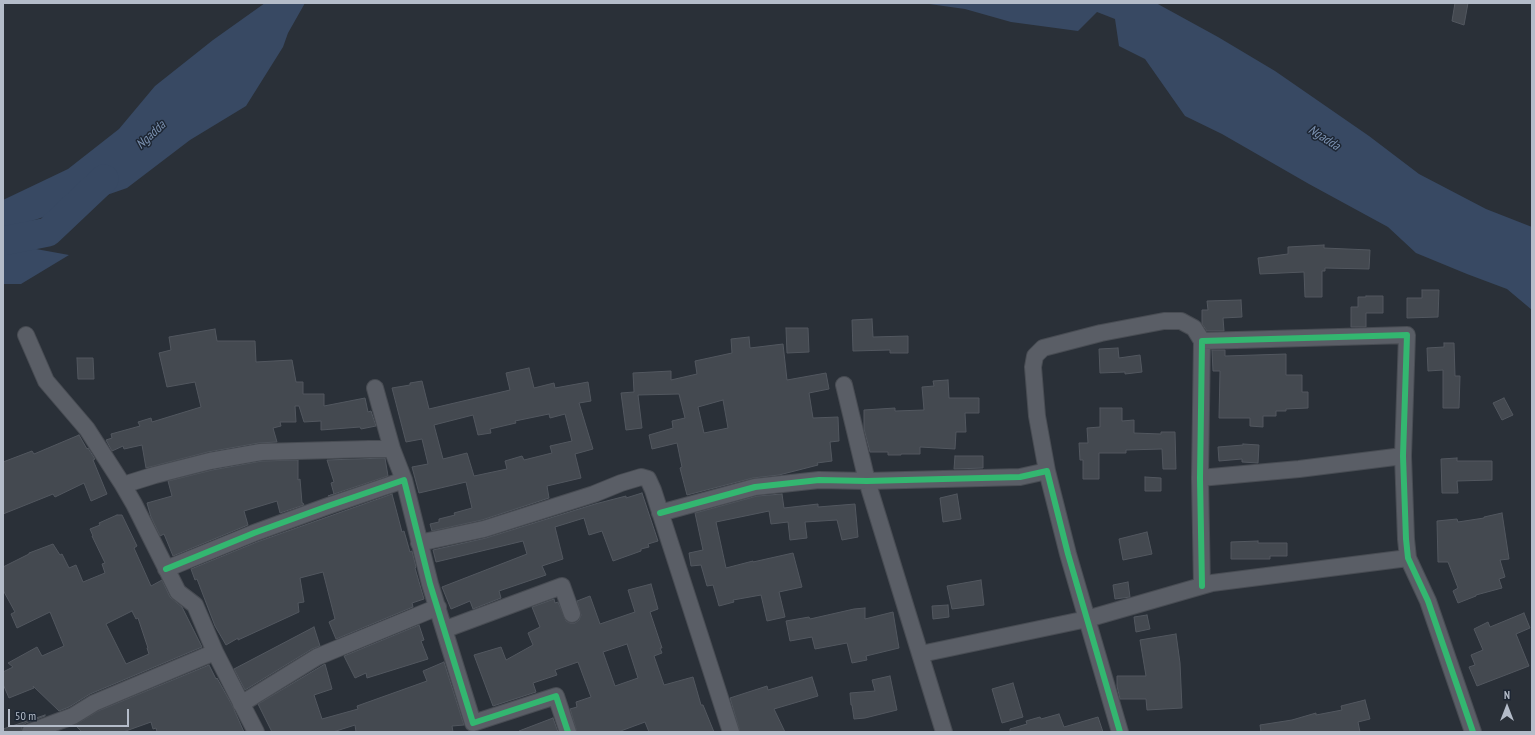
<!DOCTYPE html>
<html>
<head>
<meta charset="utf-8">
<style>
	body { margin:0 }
	#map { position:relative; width:1535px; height:735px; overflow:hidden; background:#2a3038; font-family:"PT Sans Narrow",sans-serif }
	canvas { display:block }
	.frame { position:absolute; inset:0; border:4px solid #b4bcc9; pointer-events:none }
	.north { position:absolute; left:1487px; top:687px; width:40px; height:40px; -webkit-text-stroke:3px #1d2633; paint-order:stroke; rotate:0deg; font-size:11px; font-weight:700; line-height:16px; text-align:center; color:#b4bcc9 }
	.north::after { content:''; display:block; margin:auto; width:14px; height:18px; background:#b4bcc9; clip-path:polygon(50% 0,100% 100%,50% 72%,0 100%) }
	.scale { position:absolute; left:8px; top:709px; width:121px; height:18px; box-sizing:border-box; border:2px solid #b4bcc9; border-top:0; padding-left:5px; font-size:12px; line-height:14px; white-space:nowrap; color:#b4bcc9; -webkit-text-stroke:3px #1d2633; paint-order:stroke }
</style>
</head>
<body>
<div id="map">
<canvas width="1535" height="735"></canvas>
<div class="frame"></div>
<div class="north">N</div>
<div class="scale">50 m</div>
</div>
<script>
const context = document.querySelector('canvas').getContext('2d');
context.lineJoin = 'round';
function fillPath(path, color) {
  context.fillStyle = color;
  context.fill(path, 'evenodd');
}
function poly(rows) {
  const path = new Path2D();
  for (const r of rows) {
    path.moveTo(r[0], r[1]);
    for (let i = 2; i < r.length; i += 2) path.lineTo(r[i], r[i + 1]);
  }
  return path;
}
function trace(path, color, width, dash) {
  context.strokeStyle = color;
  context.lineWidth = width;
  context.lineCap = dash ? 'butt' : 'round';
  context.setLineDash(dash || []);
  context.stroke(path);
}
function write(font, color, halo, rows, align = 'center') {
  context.font = font + ' "PT Sans Narrow",sans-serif';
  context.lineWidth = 3;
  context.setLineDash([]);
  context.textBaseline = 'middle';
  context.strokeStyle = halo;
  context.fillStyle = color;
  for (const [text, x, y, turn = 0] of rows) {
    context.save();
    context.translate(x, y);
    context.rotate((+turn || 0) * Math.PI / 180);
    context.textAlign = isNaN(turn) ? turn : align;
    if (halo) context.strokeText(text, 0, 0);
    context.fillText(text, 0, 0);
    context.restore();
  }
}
fillPath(poly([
	[265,3,305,3,288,33,283,47,246,106,190,140,127,188,3,231,3,200,68,169,119,129,155,86,213,40],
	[922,3,1156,3,1218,37,1275,71,1369,136,1419,174,1486,209,1532,227,1532,310,1507,289,1467,274,1416,253,1388,227,1309,184,1222,134,1185,116,1145,59,1119,46,1115,19,1097,12,1078,31,1011,22,965,9],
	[3,243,69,255,21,284,3,284]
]), '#384963');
trace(poly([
	[3,241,48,232,104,179]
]), '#384963', 29);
const building = poly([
	[1455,3,1468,3,1464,25,1452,21,1455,3],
	[1324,245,1324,248,1370,250,1369,269,1325,268,1325,271,1322,271,1322,297,1305,297,1304,272,1260,274,1258,258,1288,254,1288,247,1324,245],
	[1422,290,1439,290,1438,317,1407,318,1407,298,1422,298,1422,290],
	[1366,296,1383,296,1383,313,1366,313,1366,327,1351,327,1351,307,1358,307,1358,297,1366,297,1366,296],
	[1241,300,1242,317,1223,318,1224,331,1207,331,1202,324,1202,310,1208,310,1207,301,1241,300],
	[872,319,873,337,908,336,908,353,890,353,890,350,853,351,852,320,872,319],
	[786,328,808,328,809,352,787,353,786,328],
	[215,329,217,341,255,341,256,362,292,360,296,382,303,382,303,394,324,394,324,406,365,398,368,412,371,411,376,426,361,429,360,427,321,430,321,421,304,422,299,406,295,406,296,422,280,422,281,426,273,428,277,442,259,443,208,452,146,468,142,445,124,449,123,446,112,451,106,440,112,438,111,434,140,426,138,422,151,418,152,422,201,407,195,382,167,387,159,353,171,350,169,337,215,329],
	[749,337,750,348,783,344,787,380,826,373,829,389,809,393,813,418,838,417,839,441,830,442,832,461,817,463,818,465,779,475,753,478,687,495,680,468,682,467,677,443,652,449,649,435,673,428,672,421,685,418,679,394,638,395,642,428,626,430,621,393,634,392,633,373,671,371,671,380,697,374,695,361,732,353,731,339,749,337],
	[723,400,728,428,704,433,698,407,723,400],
	[1444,343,1454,343,1455,376,1460,376,1459,408,1443,408,1443,370,1428,371,1427,348,1444,347,1444,343],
	[1118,348,1119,358,1140,355,1142,372,1125,374,1125,372,1100,373,1099,349,1118,348],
	[1212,350,1225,350,1225,356,1286,354,1286,375,1302,375,1302,392,1308,392,1308,408,1286,409,1286,411,1276,411,1276,416,1263,416,1263,427,1250,426,1250,418,1219,418,1220,371,1213,371,1212,350],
	[77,358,93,358,94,379,78,379,77,358],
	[529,368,534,388,554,383,555,388,588,382,591,401,579,403,593,449,575,454,581,478,547,486,549,498,482,520,432,531,430,524,439,522,439,519,455,515,454,513,472,508,466,482,419,493,412,467,428,464,422,439,406,442,392,388,410,385,410,383,422,381,429,409,510,390,506,373,529,368],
	[549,414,550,418,565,414,572,441,550,446,552,453,524,460,522,456,505,461,507,469,474,476,467,453,443,459,434,425,473,415,478,435,491,433,490,429,516,423,515,421,549,414],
	[948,380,949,398,979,398,979,413,965,413,966,432,956,432,955,449,920,447,920,454,901,454,901,455,888,455,888,452,870,452,864,429,864,410,895,408,895,411,924,410,922,387,934,386,933,381,948,380],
	[1504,398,1513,415,1502,420,1493,403,1504,398],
	[1100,408,1122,408,1122,421,1134,420,1134,433,1161,434,1161,432,1175,432,1176,469,1163,469,1162,449,1126,450,1126,453,1099,453,1099,479,1083,479,1083,460,1080,460,1079,443,1088,443,1087,428,1100,427,1100,408],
	[79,435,87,449,88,448,95,459,93,460,107,494,91,501,84,483,55,497,53,494,3,514,3,462,32,451,34,454,79,435],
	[1243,444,1259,445,1258,463,1242,462,1242,459,1219,461,1218,447,1243,445,1243,444],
	[955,456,983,456,983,468,954,469,955,456],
	[385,458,388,476,328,496,334,494,331,483,334,482,327,460,385,458],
	[1457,458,1457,461,1492,461,1492,480,1457,481,1458,493,1442,493,1441,459,1457,458],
	[298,460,298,480,300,479,302,503,303,503,304,505,280,513,277,501,244,511,248,525,173,556,164,534,160,536,151,517,147,503,172,496,168,481,212,470,262,461,298,460],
	[1145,477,1161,478,1161,491,1145,491,1145,477],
	[642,493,658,541,648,544,649,547,641,549,641,551,613,561,602,531,589,535,584,518,555,527,563,559,542,566,546,575,499,591,501,598,473,609,470,601,451,609,442,587,527,554,523,541,436,562,433,550,486,538,595,504,626,496,626,498,642,493],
	[392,494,402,532,404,531,410,552,412,551,416,567,415,568,424,599,412,603,413,607,336,639,329,622,335,619,323,572,300,578,304,602,298,603,299,612,238,640,238,638,226,645,215,626,197,579,195,580,191,569,257,542,392,494],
	[782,494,784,508,818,504,818,507,855,504,858,537,842,540,837,520,805,522,807,538,790,540,788,522,771,524,769,511,716,522,726,568,753,561,753,562,793,553,802,587,779,592,785,617,767,621,761,595,733,600,734,602,719,606,713,585,707,586,701,565,691,566,689,553,703,550,695,513,757,496,782,494],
	[957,494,961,519,943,522,940,498,957,494],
	[1502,513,1509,559,1500,560,1505,577,1499,579,1502,588,1476,595,1476,596,1458,603,1453,591,1458,588,1448,562,1438,562,1437,521,1457,519,1458,522,1484,518,1484,517,1502,513],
	[117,515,122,515,137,546,134,548,151,586,162,580,170,597,182,607,202,647,90,694,69,707,59,711,33,686,34,688,9,698,3,684,3,672,13,667,8,663,37,647,42,656,64,646,50,612,17,628,11,614,15,612,3,590,3,567,29,554,29,553,53,544,60,555,62,554,69,568,76,565,83,582,105,573,102,564,105,563,92,536,93,536,90,529,100,525,99,523,117,515],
	[132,611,136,619,138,618,148,648,147,648,149,654,126,664,106,624,132,611],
	[1147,532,1152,554,1123,560,1119,539,1147,532],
	[1258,541,1258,543,1287,543,1287,556,1270,556,1270,559,1231,559,1231,542,1258,541],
	[981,580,984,605,952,609,947,586,981,580],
	[1128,582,1130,597,1115,599,1113,585,1128,582],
	[651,584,658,609,650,612,662,648,660,648,662,653,654,656,664,685,693,677,701,705,703,705,714,732,649,732,645,722,618,732,577,732,570,709,577,707,576,702,591,697,578,662,555,670,557,675,533,683,536,692,493,706,474,655,501,647,506,660,533,645,528,633,540,627,532,607,554,599,555,603,558,602,566,621,570,623,575,623,579,620,581,615,577,601,590,596,600,624,635,612,628,590,651,584],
	[627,644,638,678,615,686,603,652,627,644],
	[948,605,949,617,933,619,932,606,948,605],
	[865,608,865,619,893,612,899,648,866,656,867,660,852,663,847,643,815,649,812,637,790,641,786,621,809,617,810,619,854,609,865,608],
	[1524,613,1530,628,1516,634,1529,666,1477,686,1469,667,1475,665,1471,655,1483,650,1474,629,1488,622,1490,627,1524,613],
	[1147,615,1150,629,1136,632,1134,617,1147,615],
	[419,625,424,640,421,641,428,659,367,678,366,673,355,678,344,656,419,625],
	[314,627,320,646,312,649,245,690,234,669,314,627],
	[1176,634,1180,663,1182,708,1147,710,1146,699,1120,699,1117,686,1117,676,1146,676,1140,640,1176,634],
	[444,662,464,725,452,726,453,732,356,732,355,725,333,732,272,732,258,704,325,664,332,689,314,695,322,719,358,709,357,706,427,681,423,671,444,662],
	[209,665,216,679,217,678,232,705,244,732,157,732,156,728,153,729,151,722,123,732,82,732,75,725,98,711,209,665],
	[890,676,897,710,865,718,854,719,852,705,851,705,850,693,875,691,872,680,890,676],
	[812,677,818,696,774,709,785,732,740,732,730,698,767,686,768,690,812,677],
	[1013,683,1023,717,1002,723,992,689,1013,683],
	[1365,700,1370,719,1358,722,1360,732,1261,732,1260,725,1292,720,1316,713,1316,715,1342,710,1341,706,1365,700],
	[1059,714,1064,727,1098,717,1103,732,1010,732,1010,729,1027,724,1026,721,1040,717,1041,719,1059,714],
	[45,715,45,716,26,723,22,726,21,732,3,732,3,729,45,715],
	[553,718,558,732,519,732,519,731,553,718]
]);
fillPath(building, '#444950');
trace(building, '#52575f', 1);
const street = poly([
	[26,335,46,381,87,429,123,485,134,504,178,592,195,605,215,652,256,732],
	[844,385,867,481,944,732],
	[375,388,392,449],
	[1047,471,1037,416,1033,367,1035,356,1043,348,1101,333,1164,321,1181,321,1194,328,1202,341],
	[1200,478,1299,469,1403,456],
	[123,485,155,475,210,461,261,452,369,449,392,449,404,480],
	[660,513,755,487,819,480,867,481,1020,477,1047,471,1068,554,1120,732],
	[419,543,484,529,594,494,621,483,641,477,648,479,653,490,731,732],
	[166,569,254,533,328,506,404,480,430,584,473,723,556,696,568,732],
	[1202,586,1200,478,1202,341,1407,335,1403,456,1406,539,1408,558,1428,601,1473,732],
	[446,629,562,586,572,614],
	[921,654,1087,619,1212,583,1408,558],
	[241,704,317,657,438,607],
	[30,732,73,716,94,703,215,652]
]);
trace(street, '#484c53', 18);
trace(street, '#5a5e66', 16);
trace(poly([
	[660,513,755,487,819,480,867,481,1020,477,1047,471,1068,554,1120,732],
	[166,569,254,533,328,506,404,480,430,584,473,723,556,696,568,732],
	[1202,586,1200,478,1202,341,1407,335,1403,456,1406,539,1408,558,1428,601,1473,732]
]), '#33b770', 6);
write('italic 13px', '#7c92b1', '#1d2633', [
	["Ngadda",151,135,-43],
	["Ngadda",1324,138,33]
]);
</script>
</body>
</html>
